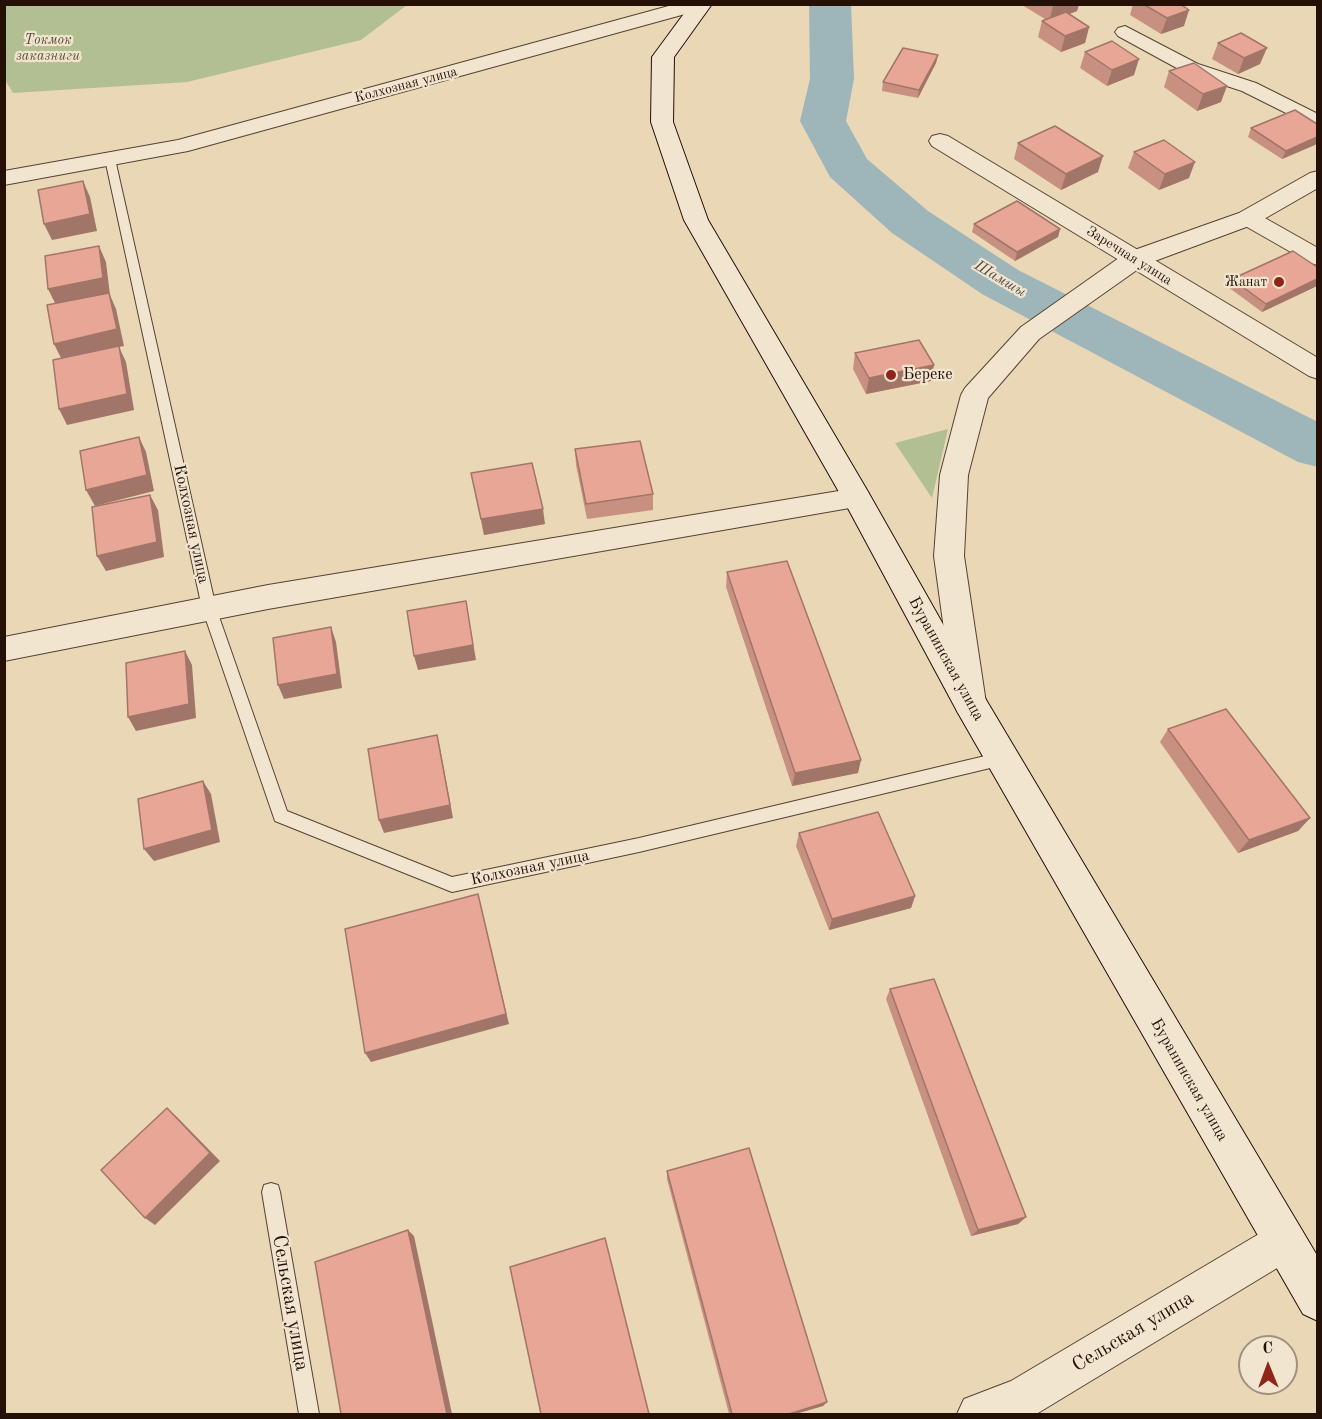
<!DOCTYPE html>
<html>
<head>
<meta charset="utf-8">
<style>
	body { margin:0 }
	#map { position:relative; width:1322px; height:1419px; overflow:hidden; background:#ead7b5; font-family:"Old Standard TT",serif }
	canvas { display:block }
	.frame { position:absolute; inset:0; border:6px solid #251008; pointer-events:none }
	.north { position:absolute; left:1238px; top:1335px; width:60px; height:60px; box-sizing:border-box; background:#f1e5cf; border:2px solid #9f907f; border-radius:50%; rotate:359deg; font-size:16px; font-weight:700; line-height:24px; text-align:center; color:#251008 }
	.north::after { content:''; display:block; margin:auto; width:21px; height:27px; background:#8f2418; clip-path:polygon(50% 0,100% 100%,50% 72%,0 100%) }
</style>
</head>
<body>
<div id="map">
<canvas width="1322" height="1419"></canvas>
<div class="frame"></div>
<div class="north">С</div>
</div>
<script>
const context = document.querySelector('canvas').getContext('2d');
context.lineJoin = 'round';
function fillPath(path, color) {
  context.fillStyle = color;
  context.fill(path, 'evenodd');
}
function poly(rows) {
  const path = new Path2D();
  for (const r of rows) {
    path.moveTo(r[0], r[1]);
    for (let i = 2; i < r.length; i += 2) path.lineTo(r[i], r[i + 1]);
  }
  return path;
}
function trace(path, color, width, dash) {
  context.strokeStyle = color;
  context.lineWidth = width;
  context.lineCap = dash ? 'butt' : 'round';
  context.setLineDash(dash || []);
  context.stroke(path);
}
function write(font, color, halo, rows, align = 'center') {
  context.font = font + ' "Old Standard TT",serif';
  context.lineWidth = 4.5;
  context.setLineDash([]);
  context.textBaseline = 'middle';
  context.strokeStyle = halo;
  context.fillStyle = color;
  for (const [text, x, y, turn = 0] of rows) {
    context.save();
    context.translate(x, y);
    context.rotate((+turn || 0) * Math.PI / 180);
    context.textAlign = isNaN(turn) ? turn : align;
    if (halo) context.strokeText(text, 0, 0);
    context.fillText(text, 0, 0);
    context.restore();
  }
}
fillPath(poly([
	[5,4,407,4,407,5,361,40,187,82,13,93,5,80],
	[948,429,932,498,895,443]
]), '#b1bf92');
fillPath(poly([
	[809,4,851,4,854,79,846,121,867,159,928,211,1018,270,1318,422,1318,467,1298,462,982,294,892,233,830,177,800,121,810,79,809,4]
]), '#9eb6ba');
const service = poly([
	[110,156,115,159,216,608,287,811,452,877,639,838,1002,752,1007,754,1010,759,1007,764,639,852,452,892,275,821,202,608,105,159,110,156],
	[271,1183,278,1185,280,1192,319,1414,299,1414,262,1192,264,1185,271,1183]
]);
const minor = poly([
	[676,4,709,4,707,8,188,151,4,185,4,171,178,140,676,4],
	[1125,26,1198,64,1256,83,1318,114,1318,129,1242,91,1184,72,1118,36,1115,32,1118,28,1125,26],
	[940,134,948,136,1318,358,1318,379,1309,376,932,146,929,141,932,136,940,134],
	[1248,211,1256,213,1318,248,1318,265,1310,263,1240,223,1236,218,1240,213,1248,211],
	[857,488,867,491,871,498,867,505,268,609,4,661,4,637,268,585,857,488],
	[1283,1222,1297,1228,1303,1242,1297,1256,1038,1413,957,1414,964,1399,1011,1381,1269,1228,1283,1222]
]);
const tertiary = poly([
	[1318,171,1318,188,1257,223,1144,265,1039,339,988,398,968,475,964,556,986,703,982,713,970,717,958,713,954,703,934,556,940,475,961,395,965,388,1021,327,1126,253,1239,213,1310,173,1318,171]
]);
const secondary = poly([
	[691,4,712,4,674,57,673,122,708,220,867,490,982,693,1318,1257,1318,1321,1303,1314,958,713,843,499,684,220,651,122,652,57,691,4]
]);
trace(service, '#564233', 2);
trace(minor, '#564233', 2);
trace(tertiary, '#564233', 2);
trace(secondary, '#251008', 2);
fillPath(service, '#f1e5cf');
fillPath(minor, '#f1e5cf');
fillPath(tertiary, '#f1e5cf');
fillPath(secondary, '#f1e5cf');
fillPath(poly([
	[1079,4,1077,11,1069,14,1089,27,1085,43,1061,52,1038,37,1042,21,1045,19,1022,5],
	[1133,4,1180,4,1184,26,1161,34,1130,15],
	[1218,43,1260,64,1238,74,1212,59],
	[1085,52,1134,75,1107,86,1080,68],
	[938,55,936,63,918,98,882,91,883,82],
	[1169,71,1221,102,1197,111,1164,87],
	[1317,124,1317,144,1282,159,1248,137,1251,128],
	[1018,143,1098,172,1061,190,1014,159],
	[1134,152,1189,178,1159,190,1128,168],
	[974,224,1060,229,1058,237,1015,261,972,232],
	[1317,267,1317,286,1262,312,1228,287,1232,279],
	[855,353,931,381,866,394,853,369],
	[575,449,653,494,653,510,587,519,576,465],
	[471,473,545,524,484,535],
	[727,572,858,773,792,786,726,587],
	[1168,729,1310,818,1298,831,1238,853,1160,742],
	[799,833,915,896,911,908,829,930,796,846],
	[890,989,1026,1217,1018,1224,971,1236,886,999],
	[667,1171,827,1402,823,1406,795,1414,729,1414,667,1179]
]), '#c89081');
fillPath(poly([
	[1057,4,1079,4,1077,11,1049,22,1053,6],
	[1189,10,1184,26,1161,34,1167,18],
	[1089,27,1085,43,1061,52,1065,36],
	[1267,48,1260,64,1238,74,1244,58],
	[938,55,936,63,918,98,919,90],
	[1139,59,1134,75,1107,86,1112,70],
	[1227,86,1221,102,1197,111,1203,94],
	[1317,137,1317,144,1282,159,1286,151],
	[1103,156,1098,172,1061,190,1066,174],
	[1195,162,1189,178,1159,190,1165,174],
	[83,181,90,197,97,231,52,240,44,224],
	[1060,229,1058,237,1015,261,1017,252],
	[99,246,106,262,110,295,116,309,124,346,119,347,126,362,134,410,67,425,59,409,62,360,54,344,56,305,48,289],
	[1317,279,1317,286,1262,312,1266,304],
	[934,365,931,381,866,394,869,378],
	[139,437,146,452,154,491,95,506,86,490],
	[150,495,158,510,164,557,106,571,97,556],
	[543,509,545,524,484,535,481,519],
	[466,601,476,660,418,670,414,656],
	[331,627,336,642,342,688,284,699,278,685],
	[185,651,192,665,196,718,136,731,128,717],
	[437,735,440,748,453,818,384,833,379,820],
	[861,760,858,773,792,786,795,773],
	[203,781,211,794,220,842,154,861,144,849],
	[1310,818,1298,831,1238,853,1249,840],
	[478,894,509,1024,371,1062,365,1053],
	[915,896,911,908,829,930,832,919],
	[167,1108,177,1117,220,1161,155,1225,145,1218],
	[1026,1217,1018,1224,971,1236,978,1230],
	[408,1230,414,1236,452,1414,447,1414],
	[827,1402,823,1406,795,1414,789,1414]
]), '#a27569');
const building = poly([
	[1143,4,1180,4,1189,10,1167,18,1143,4],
	[1066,12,1089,27,1065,36,1042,21,1066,12],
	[1241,33,1267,48,1244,58,1218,43,1241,33],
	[1112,41,1139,59,1112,70,1085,52,1112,41],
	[903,48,938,55,919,90,883,82,903,48],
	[1194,63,1227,86,1203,94,1169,71,1194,63],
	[1295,110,1317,124,1317,137,1286,151,1251,128,1295,110],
	[1055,126,1103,156,1066,174,1018,143,1055,126],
	[1164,140,1195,162,1165,174,1134,152,1164,140],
	[83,181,90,214,44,224,38,190,83,181],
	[1017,201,1060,229,1017,252,974,224,1017,201],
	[99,246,103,278,48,289,45,256,99,246],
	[1293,251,1317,267,1317,279,1266,304,1232,279,1293,251],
	[109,293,117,329,54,344,47,305,109,293],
	[919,340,934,365,869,378,855,353,919,340],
	[119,346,127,394,59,409,53,360,119,346],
	[139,437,147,475,86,490,80,451,139,437],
	[640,441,653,494,586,504,575,449,640,441],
	[532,463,543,509,481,519,471,473,532,463],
	[150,495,157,542,97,556,92,507,150,495],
	[787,561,861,760,795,773,727,572,787,561],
	[466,601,473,645,414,656,407,611,466,601],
	[331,627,337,674,278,685,273,638,331,627],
	[185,651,189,704,128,717,126,663,185,651],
	[1226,709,1310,818,1249,840,1168,729,1226,709],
	[437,735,450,805,379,820,368,749,437,735],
	[203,781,212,830,144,849,138,799,203,781],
	[878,812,915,896,832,919,799,833,878,812],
	[478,894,506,1014,365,1053,345,929,478,894],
	[934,979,1026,1217,978,1230,890,989,934,979],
	[167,1108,210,1153,145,1218,101,1170,167,1108],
	[749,1148,827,1402,789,1414,732,1414,667,1171,749,1148],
	[408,1230,447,1414,341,1414,315,1262,408,1230],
	[605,1238,649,1414,541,1414,510,1267,605,1238]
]);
fillPath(building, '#e8a796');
trace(building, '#a27569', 1.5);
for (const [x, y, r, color] of [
	[1279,282,6,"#8f2418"],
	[891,375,6,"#8f2418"]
]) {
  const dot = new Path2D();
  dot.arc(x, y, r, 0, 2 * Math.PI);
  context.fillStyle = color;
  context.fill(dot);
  trace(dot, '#f1e5cf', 2);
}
write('italic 14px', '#564d38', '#f1e5cf', [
	["Токмок",48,40],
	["заказниги",48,56]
]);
write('14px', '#251008', '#f1e5cf', [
	["Колхозная улица",406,85,-15],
	["Заречная улица",1129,256,32]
]);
write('14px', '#251008', '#f1e5cf', [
	["Жанат",1267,282]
], 'right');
write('italic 15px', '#4f4a46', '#f1e5cf', [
	["Шамшы",1000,279,31]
]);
write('16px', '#251008', '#f1e5cf', [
	["Береке",903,375]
], 'left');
write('16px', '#251008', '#f1e5cf', [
	["Колхозная улица",191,524,78],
	["Буранинская улица",946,659,61],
	["Колхозная улица",530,868,-12],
	["Буранинская улица",1189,1080,60]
]);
write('20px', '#251008', '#f1e5cf', [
	["Сельская улица",290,1303,80],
	["Сельская улица",1133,1332,-31]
]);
</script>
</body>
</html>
